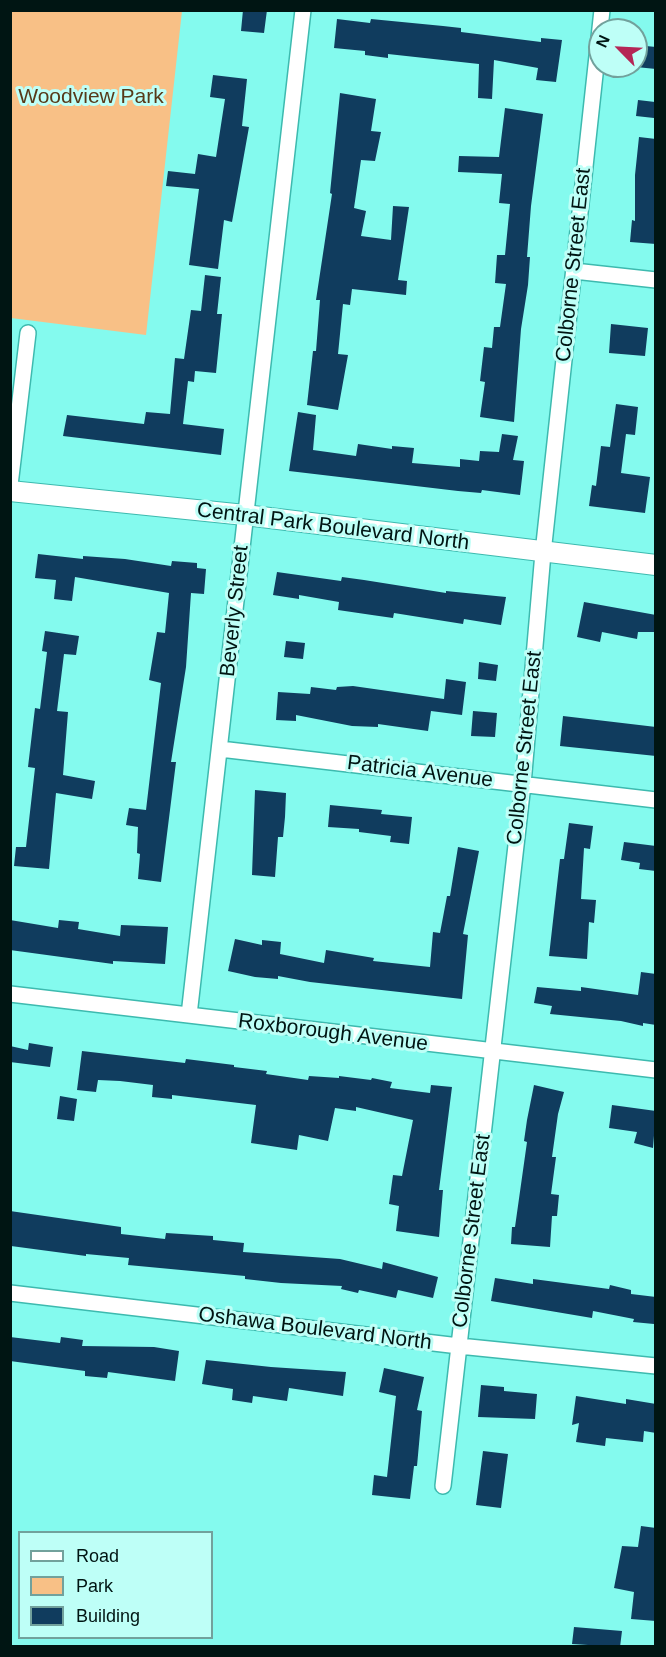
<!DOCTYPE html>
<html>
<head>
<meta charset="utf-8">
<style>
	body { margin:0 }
	#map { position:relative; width:666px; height:1657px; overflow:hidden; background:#84faee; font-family:Helvetica,sans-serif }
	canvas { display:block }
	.frame { position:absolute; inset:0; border:12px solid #001513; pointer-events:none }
	.legend { position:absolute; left:18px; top:1531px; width:195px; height:108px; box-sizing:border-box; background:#befff7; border:2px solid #72a19c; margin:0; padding:8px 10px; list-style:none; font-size:18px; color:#001513 }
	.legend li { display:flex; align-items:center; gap:12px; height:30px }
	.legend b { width:30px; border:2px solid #72a19c }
	.north { position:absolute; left:588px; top:18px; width:60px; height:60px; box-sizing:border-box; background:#befff7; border:2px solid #72a19c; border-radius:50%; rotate:294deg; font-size:16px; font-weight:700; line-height:24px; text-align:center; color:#001513 }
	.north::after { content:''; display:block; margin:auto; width:21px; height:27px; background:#b52656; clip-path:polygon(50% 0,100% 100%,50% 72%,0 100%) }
</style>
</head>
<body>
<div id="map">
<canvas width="666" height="1657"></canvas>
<div class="frame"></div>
<ul class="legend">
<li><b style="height:8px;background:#fff"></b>Road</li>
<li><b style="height:16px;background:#f8c086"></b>Park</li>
<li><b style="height:16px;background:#103c5e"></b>Building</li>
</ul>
<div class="north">N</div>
</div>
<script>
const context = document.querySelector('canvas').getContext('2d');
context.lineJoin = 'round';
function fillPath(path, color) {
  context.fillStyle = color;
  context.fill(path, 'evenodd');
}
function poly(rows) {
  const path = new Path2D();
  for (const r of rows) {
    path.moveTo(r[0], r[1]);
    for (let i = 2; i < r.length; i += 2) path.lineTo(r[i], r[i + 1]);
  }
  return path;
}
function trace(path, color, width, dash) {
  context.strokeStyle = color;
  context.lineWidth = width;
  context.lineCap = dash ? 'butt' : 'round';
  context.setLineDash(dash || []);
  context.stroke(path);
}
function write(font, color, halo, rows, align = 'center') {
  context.font = font + ' Helvetica,sans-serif';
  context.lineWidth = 6;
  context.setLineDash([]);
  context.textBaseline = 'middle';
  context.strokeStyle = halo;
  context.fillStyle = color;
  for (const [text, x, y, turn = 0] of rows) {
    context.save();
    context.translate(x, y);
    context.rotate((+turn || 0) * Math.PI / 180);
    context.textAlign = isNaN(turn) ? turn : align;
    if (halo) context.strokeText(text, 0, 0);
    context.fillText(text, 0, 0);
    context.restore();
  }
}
fillPath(poly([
	[11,10,182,11,146,335,11,318]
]), '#f8c086');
fillPath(poly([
	[243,10,267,10,264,33,241,31],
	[337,19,370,23,371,19,443,26,461,28,461,32,541,42,541,38,562,40,556,82,536,80,538,68,494,60,492,99,478,98,479,64,388,54,388,58,365,55,365,51,334,48],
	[636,45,656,47,656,69,636,67],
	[213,75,247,79,242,126,249,127,232,222,224,220,218,269,189,265,199,189,166,186,168,171,195,174,198,154,216,157,225,99,210,97],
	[340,93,376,99,371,131,381,132,375,161,361,160,354,208,366,211,361,236,391,240,393,206,409,207,398,280,407,281,406,295,352,289,350,305,343,304,338,354,348,355,338,410,307,405,313,351,316,351,320,300,316,300,332,194,330,193],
	[638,100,655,102,654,118,636,116],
	[505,108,543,114,531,206,527,257,530,257,528,285,521,329,514,422,480,417,485,382,480,381,484,347,492,348,494,327,500,327,506,284,495,283,497,255,505,255,510,204,499,203,502,174,458,172,459,156,499,157],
	[639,137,656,139,656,244,630,242,632,220,635,221,635,175],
	[205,275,221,277,217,314,222,314,216,373,195,371,194,382,188,381,183,424,224,429,221,455,63,436,67,415,144,424,146,412,170,414,175,358,184,359,191,310,201,311],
	[611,324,648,328,645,356,609,353],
	[616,404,638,407,635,435,626,434,621,473,650,477,645,513,589,506,592,485,596,486,601,446,610,447],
	[298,412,316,415,313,450,356,456,358,444,392,449,392,446,414,448,412,463,460,467,460,459,479,461,480,451,499,452,502,434,518,436,513,460,524,461,520,495,482,490,481,493,458,491,289,471],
	[38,554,83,559,83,556,125,559,171,566,172,561,197,563,197,568,206,569,204,594,191,593,186,667,171,762,176,762,161,882,138,879,140,854,137,853,138,827,126,825,129,808,146,810,161,683,149,680,157,632,165,633,169,593,75,577,72,601,54,599,56,580,35,578],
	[277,572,341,581,342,577,364,580,446,593,446,591,506,597,501,625,464,619,463,624,394,613,393,618,372,615,338,610,339,602,299,595,299,599,273,595],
	[584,602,656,615,656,632,638,632,637,639,602,632,600,642,577,637],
	[45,631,79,636,76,655,64,654,57,711,68,712,63,775,95,781,92,799,56,793,49,869,14,866,16,847,26,847,35,768,28,767,35,708,40,709,47,652,42,651],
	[286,641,305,643,303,659,284,657],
	[479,662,498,665,496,681,478,679],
	[446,679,466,682,462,715,431,711,428,731,378,724,378,727,352,726,296,715,296,721,276,720,278,692,310,694,311,687,336,690,337,687,353,686,444,699],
	[473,711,497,713,495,737,471,736],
	[563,716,656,727,656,756,560,746],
	[255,790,286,793,285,817,283,837,278,837,275,877,252,875],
	[330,805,382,810,381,814,412,817,409,844,390,842,391,836,359,832,359,829,328,827],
	[569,823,593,826,590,849,584,848,581,899,596,900,594,923,589,922,587,959,549,956,560,859,564,859],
	[624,842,656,846,656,871,639,869,640,863,621,860],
	[458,847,479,851,463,934,468,935,462,999,310,982,278,976,278,979,255,977,228,971,235,939,262,945,262,940,281,942,280,954,324,963,326,950,374,958,373,961,430,967,433,932,440,933,447,896,450,896],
	[10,920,58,928,59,920,79,922,78,929,120,936,121,925,168,927,165,964,113,961,113,964,10,950],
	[641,972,656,974,656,1025,643,1023,643,1026,621,1021,550,1014,552,1006,534,1003,537,987,581,991,581,987,638,995],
	[29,1043,53,1047,50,1067,10,1062,10,1046,28,1050],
	[82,1051,185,1063,186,1059,234,1065,234,1067,267,1071,266,1074,308,1080,309,1076,339,1078,339,1076,371,1080,372,1078,392,1082,390,1088,430,1093,431,1085,452,1087,439,1190,443,1190,439,1237,396,1231,399,1206,389,1204,393,1175,402,1176,413,1120,356,1107,356,1111,335,1108,328,1141,299,1135,297,1150,251,1143,256,1105,172,1095,172,1099,152,1097,153,1085,120,1081,98,1080,96,1092,77,1090],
	[534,1085,564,1092,558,1114,552,1157,556,1157,551,1194,559,1195,557,1216,552,1216,550,1247,511,1244,512,1227,515,1227,527,1142,524,1141,527,1120],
	[60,1096,77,1099,74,1121,57,1119],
	[612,1105,656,1111,653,1148,634,1143,637,1132,609,1128],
	[10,1211,121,1227,121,1234,165,1239,166,1233,213,1236,213,1240,244,1243,243,1252,340,1259,382,1269,383,1262,438,1277,433,1298,398,1290,396,1298,359,1290,358,1293,341,1289,342,1286,281,1283,245,1279,245,1276,128,1265,129,1258,86,1254,86,1256,11,1246],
	[495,1278,533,1284,533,1279,609,1289,610,1285,631,1290,631,1294,656,1297,654,1324,633,1322,634,1319,593,1311,592,1318,491,1301],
	[10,1337,60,1343,61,1337,83,1340,82,1346,154,1347,179,1351,175,1381,108,1372,107,1378,85,1376,85,1371,10,1361],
	[206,1360,271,1367,346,1372,343,1396,289,1388,287,1401,253,1396,252,1403,232,1400,233,1389,202,1384],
	[384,1368,424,1377,417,1410,422,1411,417,1466,414,1466,410,1499,372,1495,374,1475,387,1477,396,1396,379,1392],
	[481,1385,504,1387,504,1391,537,1394,535,1419,478,1417],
	[576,1396,626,1404,626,1399,656,1404,656,1433,644,1431,643,1442,606,1438,605,1446,576,1442,579,1423,572,1425],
	[483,1451,508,1454,501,1508,476,1505],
	[641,1526,656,1528,656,1621,631,1619,634,1592,614,1588,622,1546,638,1547],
	[574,1627,622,1631,620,1647,572,1644]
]), '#103c5e');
const minor = poly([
	[574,271,656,280],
	[10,485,28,333],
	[220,749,656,800],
	[10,994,656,1070],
	[189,1015,303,10],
	[10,1293,459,1346,656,1366],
	[443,1486,523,784,543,553,602,10]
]);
const tertiary = poly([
	[10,491,245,515,656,565]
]);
trace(minor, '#3dbaaf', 18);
trace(tertiary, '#3dbaaf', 22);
trace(minor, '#fff', 15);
trace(tertiary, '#fff', 20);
write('21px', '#573a19', '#befff7', [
	["Woodview Park",91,97]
]);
write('21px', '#001513', '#befff7', [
	["Colborne Street East",574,265,-84],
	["Central Park Boulevard North",333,527,7],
	["Beverly Street",235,611,-84],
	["Colborne Street East",525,748,-84],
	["Patricia Avenue",420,772,7],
	["Roxborough Avenue",333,1033,7],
	["Colborne Street East",472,1231,-83],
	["Oshawa Boulevard North",315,1329,7]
]);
</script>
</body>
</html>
